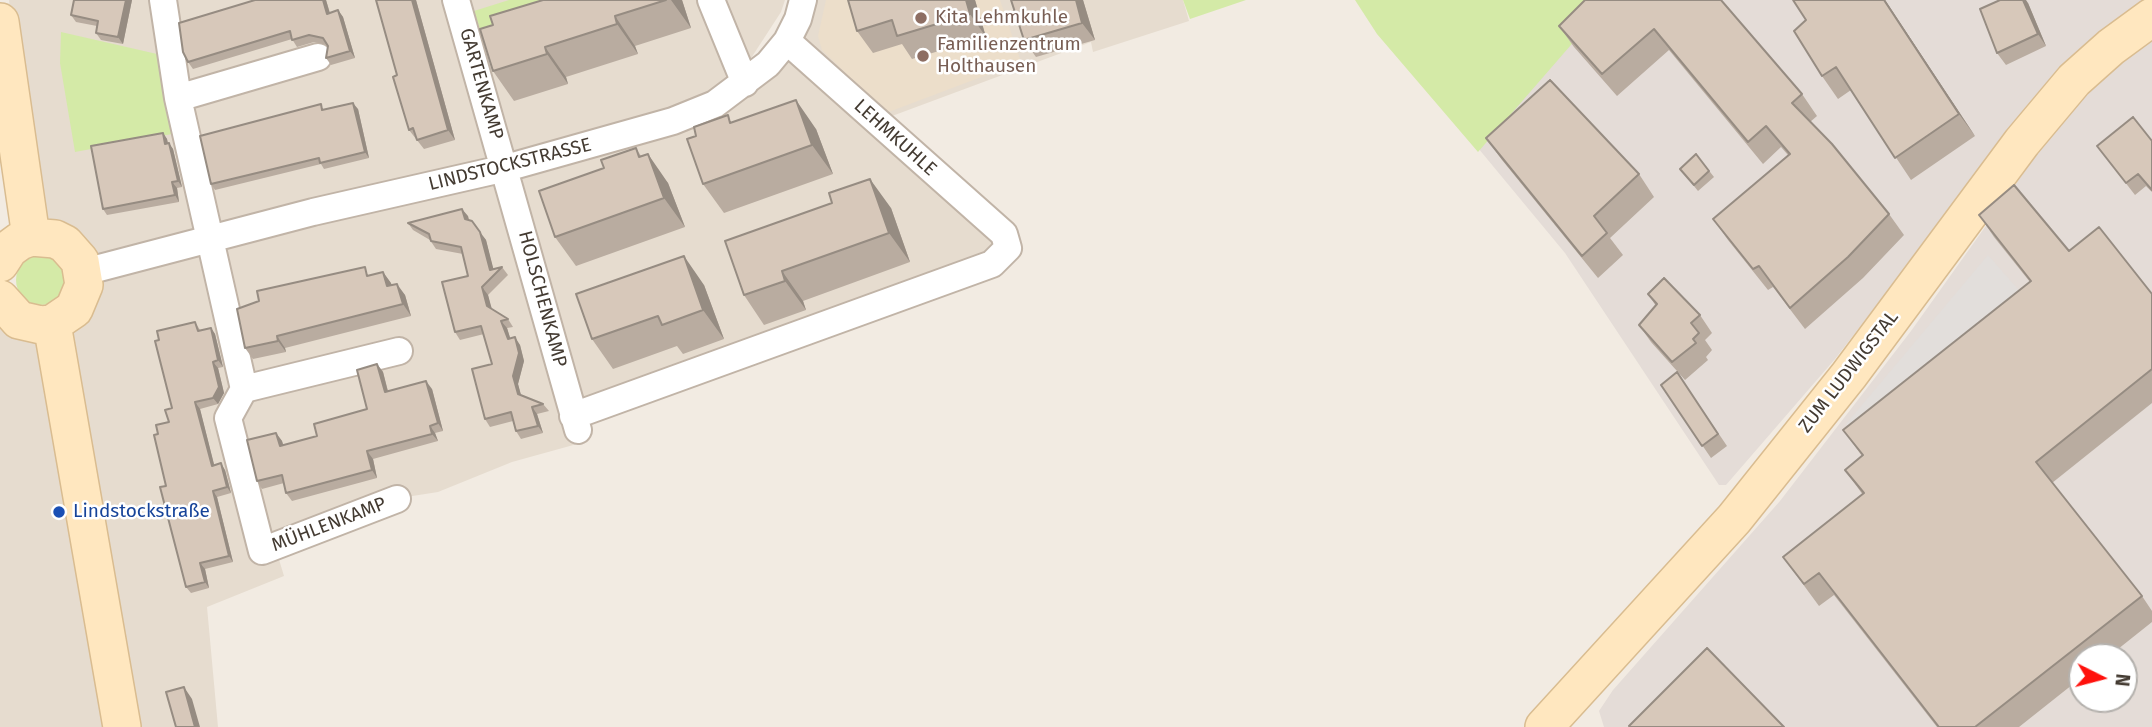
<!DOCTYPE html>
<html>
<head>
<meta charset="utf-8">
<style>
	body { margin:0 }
	#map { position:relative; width:2152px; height:727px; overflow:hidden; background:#f2ebe2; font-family:"Fira Sans",sans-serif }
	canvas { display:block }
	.north { position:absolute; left:2068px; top:643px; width:70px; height:70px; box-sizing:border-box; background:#fff; border:2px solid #b4b1ad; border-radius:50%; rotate:96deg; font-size:19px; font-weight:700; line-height:28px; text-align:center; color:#443b32 }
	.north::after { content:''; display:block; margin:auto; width:24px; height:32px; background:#ff110c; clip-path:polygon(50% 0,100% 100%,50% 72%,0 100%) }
</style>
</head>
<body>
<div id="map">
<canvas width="2152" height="727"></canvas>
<div class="north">N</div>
</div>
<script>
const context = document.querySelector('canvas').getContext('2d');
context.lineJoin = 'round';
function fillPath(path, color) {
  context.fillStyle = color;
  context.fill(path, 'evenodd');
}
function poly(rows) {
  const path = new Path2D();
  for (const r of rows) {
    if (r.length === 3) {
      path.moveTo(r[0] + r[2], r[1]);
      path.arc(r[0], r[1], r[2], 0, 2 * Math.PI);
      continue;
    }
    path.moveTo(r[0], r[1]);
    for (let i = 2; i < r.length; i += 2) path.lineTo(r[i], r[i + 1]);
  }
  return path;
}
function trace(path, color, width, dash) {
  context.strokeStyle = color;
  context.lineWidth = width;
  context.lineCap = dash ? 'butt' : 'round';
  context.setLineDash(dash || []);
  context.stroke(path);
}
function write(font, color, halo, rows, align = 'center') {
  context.font = font + ' "Fira Sans",sans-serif';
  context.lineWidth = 5;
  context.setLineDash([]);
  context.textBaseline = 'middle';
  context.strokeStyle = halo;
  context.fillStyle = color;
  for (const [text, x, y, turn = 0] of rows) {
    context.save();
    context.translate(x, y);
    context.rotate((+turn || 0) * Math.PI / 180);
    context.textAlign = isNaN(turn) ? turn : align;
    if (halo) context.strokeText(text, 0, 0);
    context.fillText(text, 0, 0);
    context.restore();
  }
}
fillPath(poly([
	[9,0,451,0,501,164,86,262,38,229,15,67],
	[462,0,705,0,735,78,673,113,508,159],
	[717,0,785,0,781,12,744,69],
	[811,0,1183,0,1189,21,1093,52,1091,42,884,119,801,42],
	[789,56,1003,246,576,410,516,179,524,172,563,162],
	[501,177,577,444,512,462,438,492,374,502,274,543,284,576,207,607,218,727,140,727,59,330,92,279],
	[0,309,45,334,115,727,0,727]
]), '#e6dccf');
fillPath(poly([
	[1610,0,2147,0,1962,195,1835,359,1726,485,1719,485,1565,253,1478,148],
	[2152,41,2152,727,1604,727,1599,711,1613,690,1780,501,1911,331,2040,150,2096,82],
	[2082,657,2124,657,2124,699,2082,699]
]), '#e4dcd7');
fillPath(poly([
	[826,0,1000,0,1021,62,886,113,822,50,818,36]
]), '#ecdeca');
fillPath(poly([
	[509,0,549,0,554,17,483,39,474,11],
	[1183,0,1246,0,1190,19],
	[1355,0,1610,0,1478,152,1377,34],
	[61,32,157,54,172,134,75,152,60,63],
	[41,280,25]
]), '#d4eaa7');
fillPath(poly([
	[1988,255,2030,303,1867,443,1846,424]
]), '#e2dedb');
const street = poly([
	[163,0,178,98,244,389,228,418,262,551,397,499],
	[456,0,578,430],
	[711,0,745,83],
	[178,98,318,57],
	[84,272,313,212,506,168,673,121,715,104,768,64,787,41,798,19,803,0],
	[244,389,399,351],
	[573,416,992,264,1008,248,1004,234,787,41]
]);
const secondary = poly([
	[0,22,31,237],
	[0,263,9,249,20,241,31,237,55,239,65,244,80,261,84,285,74,309,52,324,41,325,19,320,0,299],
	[52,324,122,727],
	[1544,727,1734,519,1849,375,2022,142,2074,80,2111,47,2152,17]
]);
trace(street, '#c1b4a7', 30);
trace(secondary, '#d9bc90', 40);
trace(street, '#fff', 26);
trace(secondary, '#ffe7bf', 37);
fillPath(poly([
	[74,0,132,0,123,44,101,40,96,33,97,26,76,22,71,15],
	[255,0,326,0,330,13,338,10,343,17,355,58,331,65,326,58,328,45,314,42,297,47,292,39,193,69,188,62],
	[376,0,416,0,455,140,424,149,409,130,397,75],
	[543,0,682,0,691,28,635,46,638,54,566,77,568,84,514,101,493,71,493,25],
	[848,0,975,0,986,37,912,59,902,44,873,53,857,31],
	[1011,0,1083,0,1095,40,1036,57,1024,40],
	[1721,0,1802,94,1817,116,1810,122,1889,214,1904,235,1863,278,1805,329,1773,287,1768,290,1728,240,1713,219,1788,155,1781,147,1763,164,1669,50,1617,96,1574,47,1559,26],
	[1885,0,1975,136,1911,180,1851,90,1838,99,1822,76,1806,20],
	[2028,3,2046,46,2006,65,1997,53],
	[325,109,358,109,369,158,324,169,321,164,215,190,211,184],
	[733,122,816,129,833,174,724,213,703,184],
	[163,133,167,139,168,143,173,149,182,187,177,188,179,202,107,215,103,209],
	[1486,138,1639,174,1654,197,1610,238,1623,255,1598,278,1502,160],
	[2152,141,2152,192,2146,186,2135,195,2097,146],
	[636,148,641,156,668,183,685,227,576,266,555,237,604,168],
	[1696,154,1714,177,1698,191,1680,169],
	[832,203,891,208,910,262,803,301,806,310,764,325,744,295],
	[1979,215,2069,251,2152,294,2152,403,2052,483,2142,596,2152,611,2152,622,2108,657,2082,657,2082,677,2019,727,1937,727,1834,595,1819,606,1783,557,1863,495,1845,470,1862,456,1843,430,2030,282,1994,237],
	[468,216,469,220,486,240,493,269,502,267,508,275,488,295,491,308,508,319,513,327,507,328,510,338,520,345,524,361,518,384,521,396,543,404,549,411,537,414,543,433,521,439,516,431,513,421,490,427,485,419,492,364,484,334,460,340,455,332,468,276,463,254,436,249,430,240,413,230,408,223],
	[383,272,392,285,405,295,411,316,285,348,286,352,253,359,245,348,370,275],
	[704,285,724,339,683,354,677,346,613,369,592,339],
	[1648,294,1700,315,1712,333,1705,340,1712,350,1706,357,1708,360,1685,380,1651,342,1639,325,1656,306],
	[195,322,200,330,211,328,215,334,223,367,218,368,224,393,218,404,200,409,214,465,225,470,231,493,217,497,233,562,205,569,209,588,191,593,186,587,166,486,158,434,169,422,172,408,159,340],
	[377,364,383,372,388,391,432,389,443,431,435,433,438,441,373,459,377,478,292,501,286,493,284,483,262,489,257,481,276,433,282,441,283,445,317,436,367,409],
	[1677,372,1727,446,1711,458,1661,385]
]), '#b9aca0');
fillPath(poly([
	[126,0,132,0,123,44,118,37],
	[323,0,326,0,332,21,327,14],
	[412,0,416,0,455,140,448,130],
	[671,0,682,0,691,28],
	[966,0,975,0,986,37,970,14],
	[1076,0,1083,0,1095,40,1082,23],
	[1884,0,1885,0,1975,136,1959,114],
	[2023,0,2026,0,2028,3,2046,46,2038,34],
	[338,10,343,17,355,58,350,51],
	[615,16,635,46,638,54,617,24],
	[545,47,566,77,568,84,547,54],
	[796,100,816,129,833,174,812,145],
	[353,103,358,109,369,158,365,152],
	[163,133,167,139,169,150,165,144],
	[169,143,173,149,182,187,178,181],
	[648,154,668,183,685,227,664,198],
	[870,179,891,208,910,262,889,233],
	[172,182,177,188,179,202,175,195],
	[462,209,468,216,470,227,465,219],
	[480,232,486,240,495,275,490,270],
	[684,256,704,285,724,339,703,310],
	[782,271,803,301,806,310,785,281],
	[383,272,391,283,395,298,387,286],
	[397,284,405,295,411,316,403,304],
	[482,287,488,295,493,313,487,306],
	[501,321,507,328,513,347,508,339],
	[211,328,215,334,223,367,218,360],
	[277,336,285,348,286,352,278,341],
	[515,337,520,345,524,361,518,384,523,402,518,394,513,376],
	[213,362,218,368,224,393,218,404,213,398],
	[377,364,383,372,390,400,385,392],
	[426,381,432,389,443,431,438,423],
	[195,402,200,409,216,472,212,466],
	[532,407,537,414,543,433,538,426],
	[430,426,435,433,438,441,432,434],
	[276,433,282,441,286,454,280,446],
	[367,451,373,459,377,478,372,470],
	[221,463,225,470,231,493,227,487],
	[213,491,217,497,233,562,229,556],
	[200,563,205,569,209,588,205,582],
	[184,687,192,699,200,727,195,727]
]), '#968c82');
const building = poly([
	[74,0,126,0,118,37,96,33,98,21,71,15,74,0],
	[255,0,323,0,327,14,338,10,350,51,326,58,328,46,323,38,309,35,292,40,290,31,188,62,183,52,179,23,255,0],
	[376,0,412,0,448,130,417,140,413,128,409,130,393,77,397,75,376,0],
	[543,0,666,0,615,16,617,24,545,47,547,54,493,71,480,29,493,25,490,16,543,0],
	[848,0,966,0,970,14,897,36,892,20,857,31,848,0],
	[1011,0,1076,0,1082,23,1024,40,1011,0],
	[1585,0,1721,0,1802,94,1792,103,1832,144,1889,214,1848,257,1790,308,1759,266,1753,269,1713,219,1790,154,1766,126,1748,142,1654,29,1602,74,1559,26,1585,0],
	[1793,0,1884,0,1959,114,1895,158,1836,67,1822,76,1794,31,1806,20,1793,0],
	[2000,0,2023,0,2038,34,1997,53,1980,9,2000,0],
	[1550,80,1639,174,1594,216,1607,233,1582,256,1486,138,1550,80],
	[796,100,812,145,703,184,687,139,696,136,694,127,728,115,730,123,796,100],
	[353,103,365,152,320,163,319,158,211,184,200,136,321,104,322,110,353,103],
	[2133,117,2152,141,2152,190,2138,174,2126,183,2097,146,2133,117],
	[163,133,165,144,169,143,178,181,172,182,175,195,103,209,91,146,163,133],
	[636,148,639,157,648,154,664,198,555,237,539,191,604,168,601,160,636,148],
	[1696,154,1709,171,1694,185,1680,169,1696,154],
	[870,179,889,233,782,271,785,281,744,295,725,241,832,203,829,193,870,179],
	[2014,185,2069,251,2099,227,2152,294,2152,369,2036,462,2142,596,1975,727,1939,727,1819,573,1804,584,1783,557,1864,493,1845,470,1863,455,1843,430,2031,281,1979,215,2014,185],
	[462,209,465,219,472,221,480,232,490,270,502,267,482,287,487,306,508,319,501,321,508,339,515,337,519,353,513,376,518,394,543,404,532,407,538,426,516,431,511,412,485,419,472,369,492,364,481,326,455,332,442,282,468,276,461,247,431,241,429,234,408,223,462,209],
	[684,256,703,310,662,325,658,316,592,339,576,294,684,256],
	[365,267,367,276,383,272,387,286,397,284,403,304,277,336,278,341,245,348,237,309,259,301,257,291,365,267],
	[1664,278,1700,315,1691,323,1699,333,1693,339,1696,343,1672,362,1639,325,1657,304,1648,294,1664,278],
	[195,322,198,331,211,328,218,360,213,362,219,387,213,398,195,402,212,466,221,463,227,487,213,491,229,556,200,563,205,582,186,587,160,487,166,486,154,435,158,434,156,425,169,422,165,410,172,408,155,341,159,340,157,331,195,322],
	[377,364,385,392,426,381,438,423,430,426,432,434,367,451,372,470,286,493,282,475,257,481,247,440,276,433,280,446,317,436,314,424,367,409,357,370,377,364],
	[1677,372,1718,434,1702,446,1661,385,1677,372],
	[1707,648,1784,727,1630,727,1629,726,1707,648],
	[184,687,195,727,176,727,166,692,184,687]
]);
fillPath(building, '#d7c8ba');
trace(building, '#968c82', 2);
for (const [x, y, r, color] of [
	[921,18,7,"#8d6e63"],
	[923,56,7,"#8d6e63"],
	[59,512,7,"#1a4fb4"]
]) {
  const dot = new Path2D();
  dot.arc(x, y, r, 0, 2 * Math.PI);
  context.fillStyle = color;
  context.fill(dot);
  trace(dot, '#fff', 2.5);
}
write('19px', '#785e54', '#fff', [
	["Kita Lehmkuhle",935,18],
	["Familienzentrum",937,45],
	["Holthausen",937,67]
], 'left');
write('19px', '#443b32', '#fff', [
	["GARTENKAMP",481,84,74],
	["LEHMKUHLE",895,138,42],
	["LINDSTOCKSTRASSE",510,165,-14],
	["HOLSCHENKAMP",542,299,75],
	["ZUM LUDWIGSTAL",1849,372,-52],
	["MÜHLENKAMP",329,525,-21]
]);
write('19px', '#164399', '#fff', [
	["Lindstockstraße",73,512]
], 'left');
</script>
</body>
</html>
